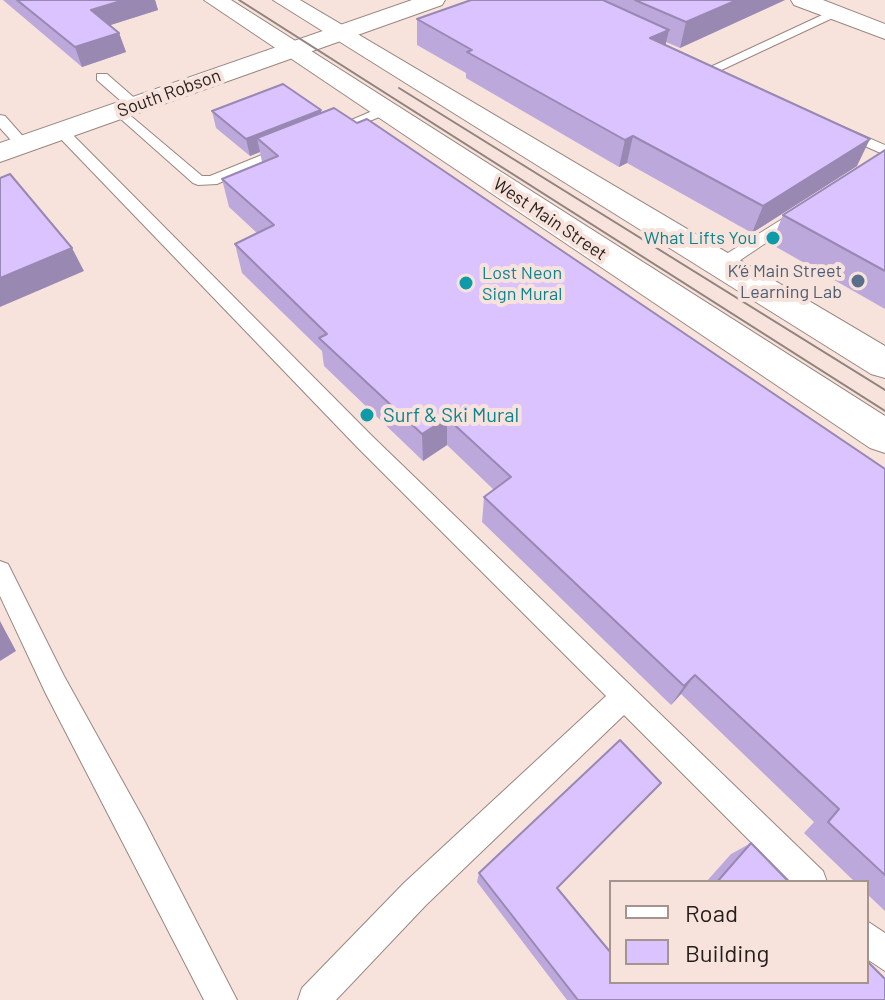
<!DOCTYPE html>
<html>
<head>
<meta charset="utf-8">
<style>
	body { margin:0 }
	#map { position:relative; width:885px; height:1000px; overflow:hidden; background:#f7e3dc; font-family:Barlow,sans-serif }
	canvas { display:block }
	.legend { position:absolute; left:609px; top:880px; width:260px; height:104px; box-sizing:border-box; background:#f7e3dc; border:2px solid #a3948e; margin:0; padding:10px 14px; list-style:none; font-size:24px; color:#241d1a }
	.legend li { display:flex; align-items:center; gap:16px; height:40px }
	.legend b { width:40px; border:2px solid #a3948e }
</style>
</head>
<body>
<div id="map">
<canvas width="885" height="1000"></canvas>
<ul class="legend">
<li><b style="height:10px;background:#fff"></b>Road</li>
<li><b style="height:22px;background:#dbc3ff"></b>Building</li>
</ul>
</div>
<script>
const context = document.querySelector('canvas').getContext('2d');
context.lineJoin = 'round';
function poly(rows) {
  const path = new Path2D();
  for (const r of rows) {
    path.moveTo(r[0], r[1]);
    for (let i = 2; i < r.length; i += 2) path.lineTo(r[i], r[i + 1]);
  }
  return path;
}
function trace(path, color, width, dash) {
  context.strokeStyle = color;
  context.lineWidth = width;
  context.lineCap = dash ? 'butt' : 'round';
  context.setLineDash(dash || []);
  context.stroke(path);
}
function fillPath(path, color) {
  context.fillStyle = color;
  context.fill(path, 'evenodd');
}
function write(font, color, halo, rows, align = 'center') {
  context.font = font + ' Barlow,sans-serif';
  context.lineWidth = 8;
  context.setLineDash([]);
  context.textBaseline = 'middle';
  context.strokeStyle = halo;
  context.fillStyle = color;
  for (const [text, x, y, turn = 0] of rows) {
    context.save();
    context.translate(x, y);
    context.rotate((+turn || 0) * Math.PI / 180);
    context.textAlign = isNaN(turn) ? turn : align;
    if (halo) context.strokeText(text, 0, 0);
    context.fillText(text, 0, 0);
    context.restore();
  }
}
const service = poly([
	[835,9,841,13,839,15,715,73,704,70,835,9],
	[97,74,107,74,139,102,139,108,129,108,97,80,97,74],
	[119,106,202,176,210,176,284,146,294,146,296,149,217,184,198,185,193,183,114,113,112,110,119,106],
	[384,106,391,110,389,113,333,136,328,137,321,133,384,106],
	[0,115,5,116,28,142,28,148,18,148,0,128,0,115],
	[61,127,66,128,372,436,823,871,827,882,791,882,624,715,426,905,336,1000,298,1000,302,988,404,883,606,696,358,448,56,134,56,128,61,127],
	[843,127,885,145,885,155,838,134,838,128,843,127],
	[800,208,808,213,806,216,727,269,715,269,712,265,715,261,800,208],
	[0,561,8,564,64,676,144,820,237,1000,204,1000,46,694,0,596,0,561],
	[867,921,885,933,885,971,867,959,867,921]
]);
const minor = poly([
	[412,0,445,0,442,5,0,162,0,143,412,0],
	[791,0,823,0,885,24,885,39,794,5,791,0]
]);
const primary = poly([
	[204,0,231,0,885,416,885,453,870,448,204,0],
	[273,0,300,0,885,346,885,378,871,374,273,0]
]);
trace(service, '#998781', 2);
trace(minor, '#998781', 2);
trace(primary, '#998781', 2);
fillPath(service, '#fff');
fillPath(minor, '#fff');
fillPath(primary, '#fff');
trace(poly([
	[239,0,885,411],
	[399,88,885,390]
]), '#91837e', 2);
fillPath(poly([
	[3,0,155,0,158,10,110,25,119,33,126,52,82,67],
	[471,0,785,0,680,48,666,42,666,45,857,166,752,233,627,163,619,167,466,78,466,73,417,45,417,19],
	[212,111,322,113,885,469,885,911,867,894,867,882,855,882,804,833,814,822,681,694,671,705,482,522,484,497,494,490,447,445,423,461,324,366,322,351,242,273,235,244,257,233,229,207,222,179,262,162,260,152,250,156,216,128],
	[885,150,885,309,771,244,783,215],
	[751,843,789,882,706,882,731,854],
	[479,873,557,888,611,982,885,1000,567,1000,477,882]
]), '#bca8db');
fillPath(poly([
	[124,0,155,0,158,10,98,29,91,10],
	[737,0,785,0,680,48,686,22],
	[669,30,663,55,650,38],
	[119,33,126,52,82,67,75,47],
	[321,110,323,126,257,138,260,152,250,156,246,139],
	[633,136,627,163,619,167,625,140],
	[870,139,857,166,752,233,763,206],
	[72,248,84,271,0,307,0,278],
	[447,418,447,445,423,461,422,434],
	[0,621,16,651,0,661],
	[695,675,681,694,671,705,684,686]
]), '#9988b2');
const building = poly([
	[17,0,124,0,91,10,119,33,75,47,17,0],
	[471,0,603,0,669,30,650,38,870,139,763,206,633,136,625,140,467,52,472,50,417,19,471,0],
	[635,0,737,0,686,22,635,0],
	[283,84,321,110,246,139,212,111,283,84],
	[334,108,357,123,367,119,885,469,885,875,828,822,839,809,695,675,684,686,484,497,511,477,447,418,422,434,319,338,327,334,235,244,274,225,222,179,278,156,257,138,334,108],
	[885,150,885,271,783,215,885,150],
	[10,174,72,248,0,278,0,178,10,174],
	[620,740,661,783,557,888,611,953,611,982,867,982,867,961,885,979,885,1000,578,1000,479,873,620,740],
	[751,843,789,882,717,882,751,843]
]);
fillPath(building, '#dbc3ff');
trace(building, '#9988b2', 2);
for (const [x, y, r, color] of [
	[773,238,8,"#0f9aa8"],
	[858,281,8,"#5c6f8a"],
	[466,283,8,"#0f9aa8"],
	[367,415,8,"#0f9aa8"]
]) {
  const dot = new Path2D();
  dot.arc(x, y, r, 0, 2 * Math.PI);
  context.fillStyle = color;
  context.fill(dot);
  trace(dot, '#f7e3dc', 3);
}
write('18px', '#241d1a', '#f7e3dc', [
	["South Robson",169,93,-20],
	["West Main Street",550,219,34]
]);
write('18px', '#0d838f', '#f7e3dc', [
	["What Lifts You",757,238],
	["Lost Neon",482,273,"left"],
	["Sign Mural",482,294,"left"]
], 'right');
write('18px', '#4e5e75', '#f7e3dc', [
	["K’é Main Street",842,271],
	["Learning Lab",842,292]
], 'right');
write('20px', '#0d838f', '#f7e3dc', [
	["Surf & Ski Mural",383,415]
], 'left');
</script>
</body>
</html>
